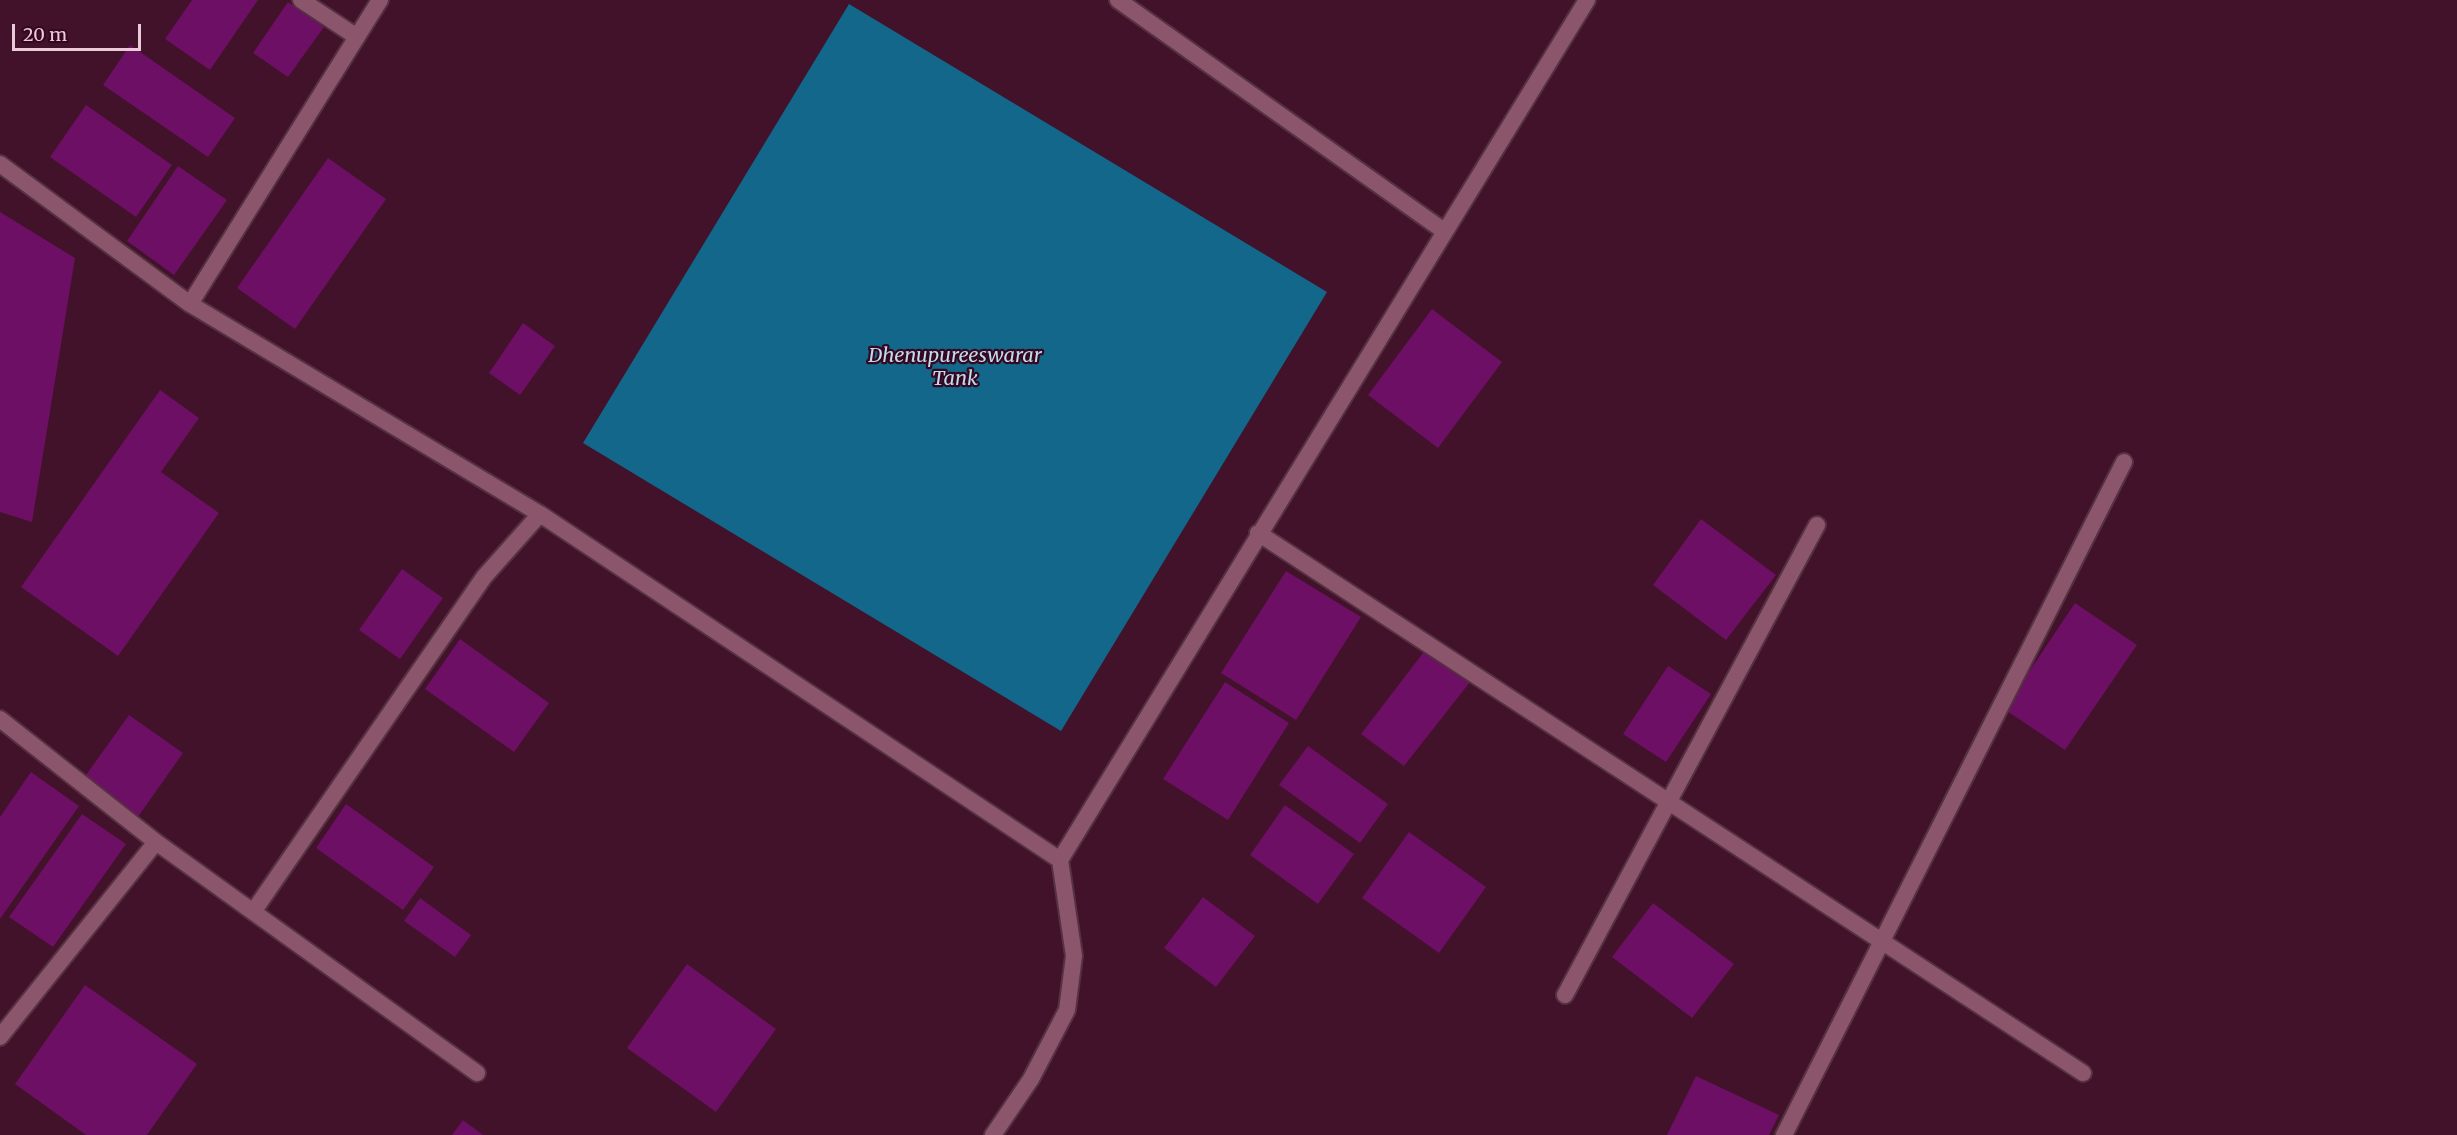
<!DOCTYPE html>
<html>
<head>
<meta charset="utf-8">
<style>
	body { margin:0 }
	#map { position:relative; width:2457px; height:1135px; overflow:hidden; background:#41122a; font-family:Merriweather,serif }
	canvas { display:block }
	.scale { position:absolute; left:12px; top:24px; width:129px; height:27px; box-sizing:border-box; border:3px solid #ebcbd7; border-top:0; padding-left:8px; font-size:18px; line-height:21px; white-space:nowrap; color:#ebcbd7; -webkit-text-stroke:4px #360720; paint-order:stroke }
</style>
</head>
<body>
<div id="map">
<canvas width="2457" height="1135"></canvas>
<div class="scale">20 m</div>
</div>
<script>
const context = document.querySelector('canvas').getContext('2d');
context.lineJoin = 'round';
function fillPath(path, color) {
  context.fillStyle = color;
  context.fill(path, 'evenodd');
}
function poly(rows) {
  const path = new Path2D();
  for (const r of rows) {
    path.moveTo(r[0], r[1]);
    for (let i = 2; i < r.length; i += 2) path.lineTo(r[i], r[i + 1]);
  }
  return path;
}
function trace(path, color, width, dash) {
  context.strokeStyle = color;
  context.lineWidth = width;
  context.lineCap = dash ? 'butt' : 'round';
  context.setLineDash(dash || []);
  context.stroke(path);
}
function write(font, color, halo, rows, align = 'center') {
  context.font = font + ' Merriweather,serif';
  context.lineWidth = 4.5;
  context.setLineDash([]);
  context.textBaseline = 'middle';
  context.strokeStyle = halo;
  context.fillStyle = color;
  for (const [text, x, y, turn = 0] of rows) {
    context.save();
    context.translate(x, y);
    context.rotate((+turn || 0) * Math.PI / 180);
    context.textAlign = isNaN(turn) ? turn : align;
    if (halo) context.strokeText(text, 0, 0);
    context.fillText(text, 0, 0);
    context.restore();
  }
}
fillPath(poly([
	[849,4,1327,292,1061,731,583,443]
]), '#12678a');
fillPath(poly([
	[192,0,258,0,210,70,165,39],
	[288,2,324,27,288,77,253,53],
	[130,45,235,118,208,157,103,85],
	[86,105,172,165,136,217,50,157],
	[328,158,386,199,295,329,237,288],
	[178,166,227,200,174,275,127,241],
	[0,212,75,258,32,522,0,512],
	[1432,309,1502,362,1438,448,1368,395],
	[523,323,555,346,520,395,489,373],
	[160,390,199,418,161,472,219,513,118,656,21,587],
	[1701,519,1776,575,1726,640,1653,585],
	[402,569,443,598,400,659,359,630],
	[1286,571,1361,617,1296,720,1221,673],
	[2075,603,2137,645,2065,750,2004,709],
	[460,639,549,703,514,752,425,689],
	[1426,649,1470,682,1404,766,1361,734],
	[1668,666,1711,694,1666,762,1623,734],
	[1225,682,1289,723,1228,820,1163,779],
	[129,715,183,753,135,821,81,782],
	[1308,746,1388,804,1360,843,1279,785],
	[31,772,79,806,0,919,0,817],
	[346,804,434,867,403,910,316,848],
	[1285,805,1354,854,1318,904,1250,855],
	[82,814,126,844,53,947,9,917],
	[1409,832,1486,887,1439,953,1362,898],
	[1203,897,1255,936,1216,987,1164,948],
	[420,898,471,935,455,957,404,921],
	[1653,903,1734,964,1692,1018,1612,957],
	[687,964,776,1029,716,1112,627,1048],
	[85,985,197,1064,147,1135,86,1135,15,1084],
	[1696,1076,1779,1115,1769,1135,1667,1135],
	[463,1120,483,1135,452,1135]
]), '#6d0f64');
const minor = poly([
	[301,0,357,37],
	[1118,0,1444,231],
	[0,164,190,304,540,514,1060,860],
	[190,304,380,0],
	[1258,533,2083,1073],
	[0,719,156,842,477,1073],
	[253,912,484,577,540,514],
	[1565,995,1817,525],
	[0,1037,156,842],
	[993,1135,1031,1079,1067,1010,1074,956,1060,860,1587,0],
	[1784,1135,2124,462]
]);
trace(minor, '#553141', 20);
trace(minor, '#8b556c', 16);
write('italic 20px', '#c0dcec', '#360720', [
	["Dhenupureeswarar",955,356],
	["Tank",955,379]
]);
</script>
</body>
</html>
